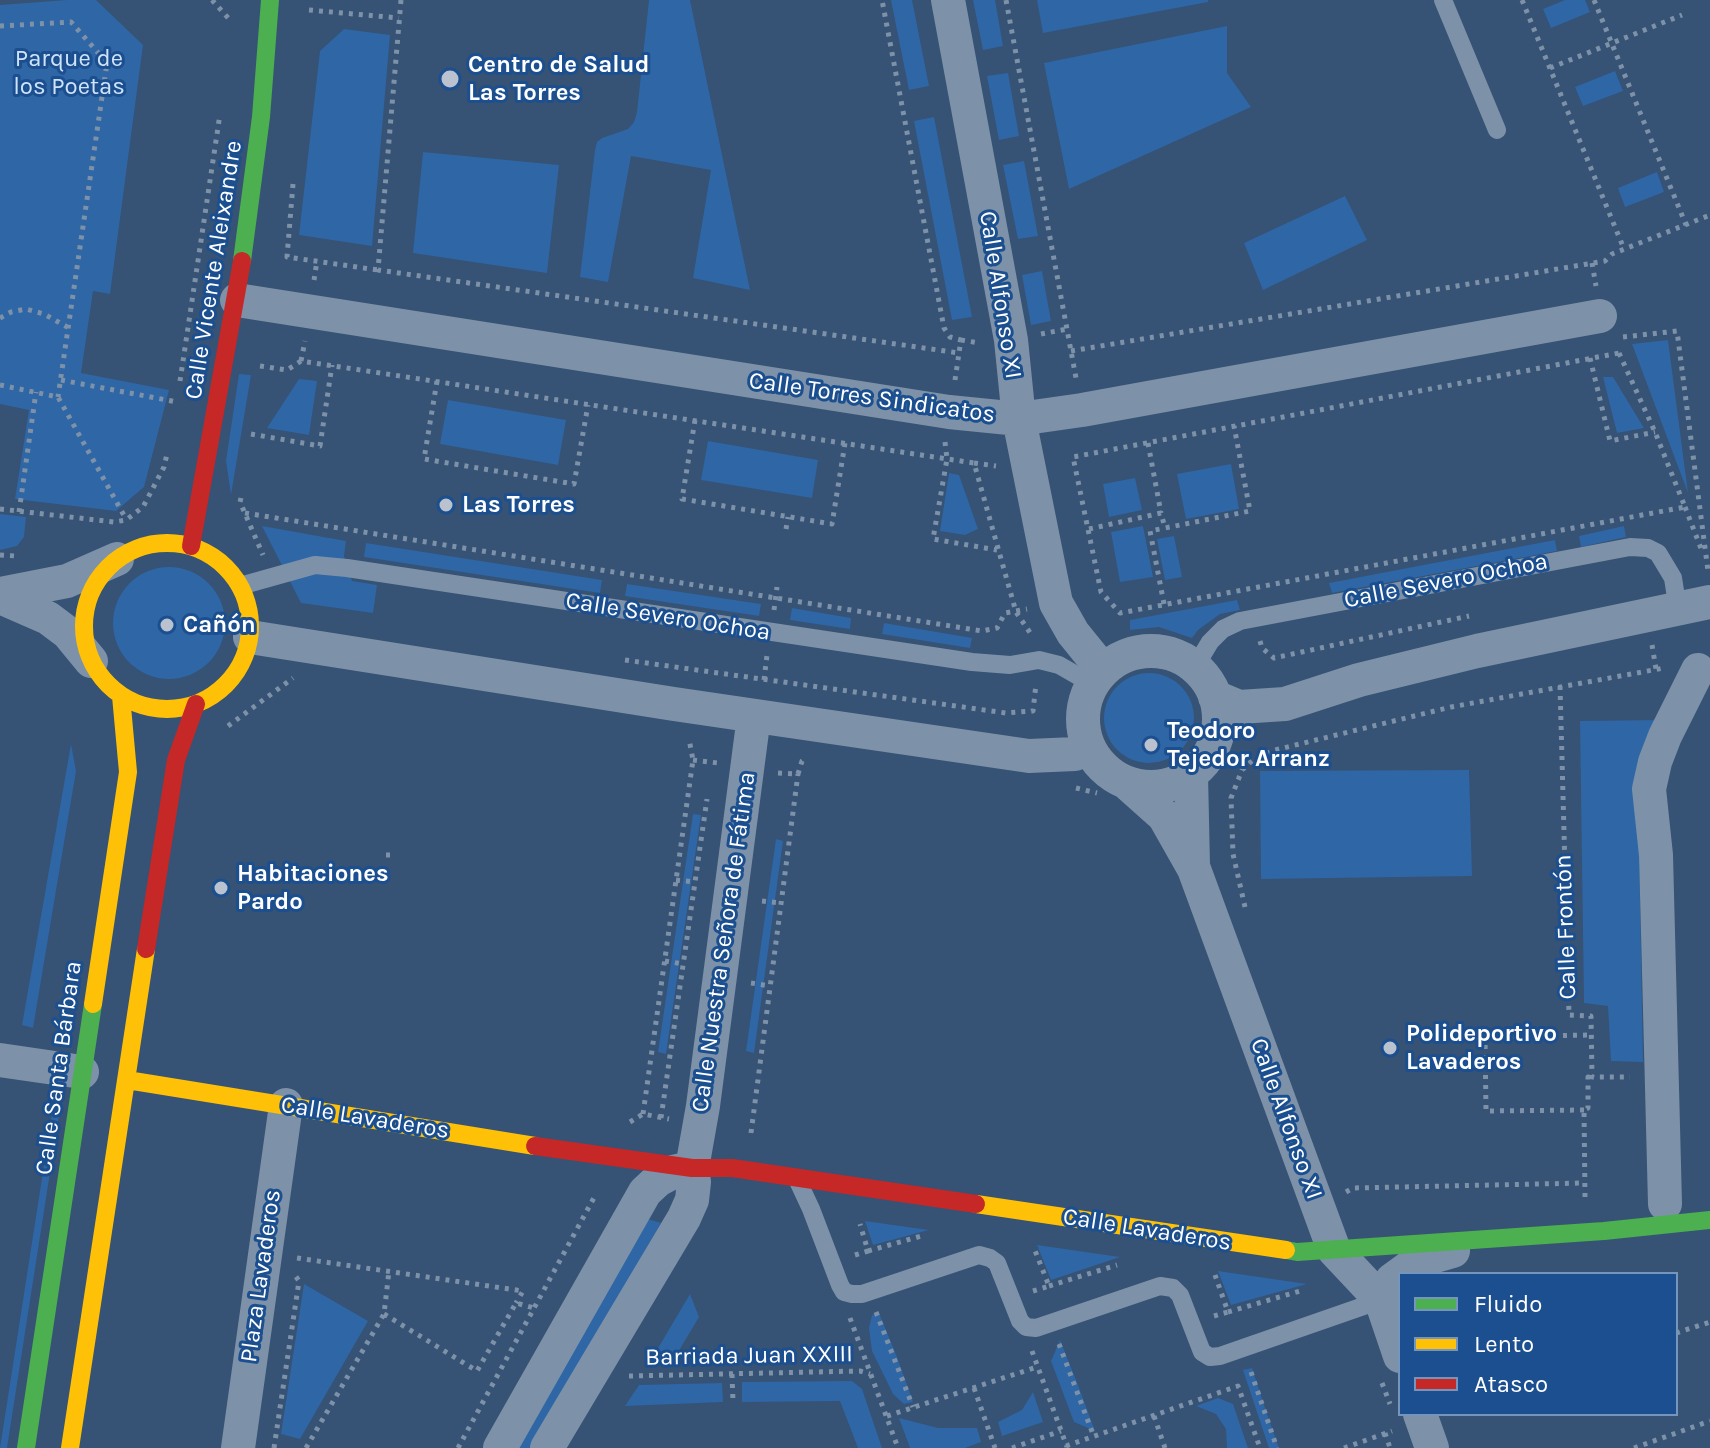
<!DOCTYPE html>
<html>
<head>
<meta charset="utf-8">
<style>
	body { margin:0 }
	#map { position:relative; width:1710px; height:1448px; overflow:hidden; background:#365274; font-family:Karla,sans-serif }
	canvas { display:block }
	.legend { position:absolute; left:1398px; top:1272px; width:280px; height:144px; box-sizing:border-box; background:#1b4f8f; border:2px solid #7695bc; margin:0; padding:10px 14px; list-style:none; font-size:24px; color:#fff }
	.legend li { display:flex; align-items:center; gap:16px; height:40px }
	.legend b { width:40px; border:2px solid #7695bc }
</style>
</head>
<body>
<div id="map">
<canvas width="1710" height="1448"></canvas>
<ul class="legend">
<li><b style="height:10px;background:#4caf50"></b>Fluido</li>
<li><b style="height:10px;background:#ffc107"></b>Lento</li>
<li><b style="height:10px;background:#c62828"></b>Atasco</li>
</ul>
</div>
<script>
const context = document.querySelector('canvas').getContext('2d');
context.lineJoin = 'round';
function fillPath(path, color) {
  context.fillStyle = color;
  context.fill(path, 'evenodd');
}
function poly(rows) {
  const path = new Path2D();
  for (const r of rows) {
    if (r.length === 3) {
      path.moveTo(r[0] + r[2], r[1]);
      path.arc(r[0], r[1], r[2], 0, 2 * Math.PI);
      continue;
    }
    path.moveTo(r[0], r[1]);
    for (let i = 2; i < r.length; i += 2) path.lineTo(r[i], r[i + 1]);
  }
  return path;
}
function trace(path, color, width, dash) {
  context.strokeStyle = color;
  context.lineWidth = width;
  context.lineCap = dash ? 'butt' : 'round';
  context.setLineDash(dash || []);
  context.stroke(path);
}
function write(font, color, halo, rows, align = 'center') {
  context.font = font + ' Karla,sans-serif';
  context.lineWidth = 6;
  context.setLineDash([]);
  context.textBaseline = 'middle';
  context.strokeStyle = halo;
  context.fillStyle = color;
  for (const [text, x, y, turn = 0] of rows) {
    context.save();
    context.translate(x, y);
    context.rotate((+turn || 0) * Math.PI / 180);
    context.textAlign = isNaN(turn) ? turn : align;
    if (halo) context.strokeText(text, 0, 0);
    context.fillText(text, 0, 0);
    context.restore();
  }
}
fillPath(poly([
	[67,0,96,0,143,45,110,294,93,291,81,373,169,390,144,487,116,511,15,499,29,410,0,404,0,5],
	[649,0,690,0,750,290,693,278,711,170,631,156,608,282,580,277,595,150,597,142,602,138,628,129,634,122,637,112],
	[891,0,912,0,929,86,909,90],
	[973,0,995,0,1003,46,983,50],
	[1037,0,1208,0,1208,2,1043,33],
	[1565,0,1585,0,1590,12,1551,28,1543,9],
	[1227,26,1227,73,1251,107,1069,189,1044,63],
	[344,29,390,35,372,246,299,235,320,51],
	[1615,71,1623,91,1583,106,1575,87],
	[1008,73,1019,136,999,140,987,76],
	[934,117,972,317,952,320,914,121],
	[423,152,559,165,547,273,413,253],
	[1024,161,1038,236,1018,239,1003,165],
	[1657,172,1664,192,1625,207,1618,188],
	[1345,196,1367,240,1263,290,1244,243],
	[1042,271,1051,321,1031,325,1022,275],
	[1668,340,1688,493,1632,344],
	[239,374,251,375,231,495,226,461],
	[1603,377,1613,377,1644,428,1617,433],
	[299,379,317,381,309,435,267,428],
	[448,400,566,420,558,465,440,444],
	[708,441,818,460,812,498,701,480],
	[1231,464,1239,509,1186,519,1177,474],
	[949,473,959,475,978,529,965,535,940,531],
	[1135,478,1142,510,1109,517,1103,484],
	[0,514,26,517,24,537,17,546,0,550],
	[262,526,346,541,344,556,352,581,377,585,373,613,301,603],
	[1143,526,1153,577,1120,582,1111,532],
	[1624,526,1626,537,1581,547,1579,536],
	[1174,536,1182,577,1165,580,1157,539],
	[1555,540,1557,551,1332,593,1329,583],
	[366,543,602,580,600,593,364,557],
	[169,623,56],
	[627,584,761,604,759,616,625,596],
	[1237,600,1240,610,1220,614,1198,630,1192,638,1159,627,1130,630,1130,620],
	[792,608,851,618,850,629,790,620],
	[884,623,972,638,970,648,882,634],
	[1149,718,45],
	[1662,720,1638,793,1643,1062,1611,1061,1608,1006,1584,1003,1580,721],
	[71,744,76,771,33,1028,22,1025],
	[1469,770,1472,876,1261,879,1260,771],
	[693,814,701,815,666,1054,658,1052],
	[776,839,783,841,754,1053,746,1051],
	[54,1101,61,1102,7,1448,0,1448],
	[648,1219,661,1223,531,1448,516,1448],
	[865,1221,929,1230,873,1245],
	[1037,1245,1120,1257,1051,1280],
	[1218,1271,1307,1284,1231,1305],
	[304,1284,368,1321,300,1439,281,1434],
	[690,1294,699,1317,671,1364,648,1365],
	[879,1313,897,1357,913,1402,904,1404,893,1394,872,1351,869,1328,872,1315],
	[1060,1340,1078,1385,1095,1431,1074,1422,1051,1361],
	[1252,1368,1267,1414,1279,1448,1269,1448,1243,1370],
	[852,1381,862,1389,882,1448,858,1448,840,1401,742,1402,742,1382],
	[722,1383,723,1402,625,1406,639,1385],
	[1033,1392,1043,1422,1002,1436,998,1422,1022,1410],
	[1218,1398,1233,1404,1248,1448,1227,1448,1226,1429,1216,1414,1196,1406],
	[899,1418,938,1428,977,1428,981,1442,965,1448,910,1448]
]), '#2f66a5');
trace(poly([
	[212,0,230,20],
	[401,0,378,270,959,353,961,340,950,337,944,328,882,0],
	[1006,0,1076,378],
	[1522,0,1624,249],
	[1594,0,1686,225],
	[309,10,399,18],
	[0,26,71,22,107,63,58,397],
	[1550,68,1682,15],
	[293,184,287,257,378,270],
	[1592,263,1596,286],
	[314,280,317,261],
	[0,318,11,312,26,309,44,314,69,328],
	[1041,334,1067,329],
	[1623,337,1677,331,1708,571],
	[961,340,979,343],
	[1071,351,1605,261,1612,254,1710,215],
	[1619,353,1655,432,1685,507,1120,613,1101,592,1073,457,1619,353],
	[1590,358,1610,441,1655,432],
	[301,361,305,341],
	[260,366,287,370,301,361,974,463,1016,612,1033,637],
	[61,380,177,402],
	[955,380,959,353],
	[180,381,220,114],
	[437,381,424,459,574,484,588,405],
	[0,385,58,397,126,519],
	[695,420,682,499,832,524,845,443],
	[251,434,320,446,332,365],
	[945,442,947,459,933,539,997,550],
	[1148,443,1161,513],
	[974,463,996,466],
	[241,498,240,502,263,555],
	[1685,507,1702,551],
	[0,509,114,522,126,520,143,507,164,467,167,454],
	[19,512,36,392],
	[245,513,982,631,997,628,1005,613,1027,609],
	[786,529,788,517],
	[1089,529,1161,513,1165,528,1250,511,1234,426],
	[0,555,16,556],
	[1164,604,1150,531,1165,528],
	[774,610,777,587],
	[1260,641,1262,648,1274,658,1469,616],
	[1652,645,1656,669],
	[625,660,1006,713,1033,711,1036,684],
	[764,680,767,655],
	[1560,686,1569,1015,1591,1016,1592,1077,1630,1077],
	[228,726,293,678],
	[693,760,718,763],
	[778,773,798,774,802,761,807,757],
	[1076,788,1097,793],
	[386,855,392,855],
	[676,880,695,882],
	[762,901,781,903],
	[1245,907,1233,854,1231,798,1242,770,1255,758,1275,750,1451,707,1664,668],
	[665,961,683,964],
	[751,983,770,986],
	[1584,1110,1486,1111,1485,1037,1591,1035],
	[643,1114,693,760,689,739],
	[661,1118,707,799],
	[630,1122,643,1114,669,1119],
	[751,1133,798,774],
	[1346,1192,1353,1188,1584,1183],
	[1585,1197,1584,1110,1588,1108,1588,1077,1592,1077],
	[868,1251,925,1235],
	[855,1255,868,1251,860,1224],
	[297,1258,523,1291,516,1303],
	[1049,1286,1117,1265],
	[1033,1291,1049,1286,1034,1248],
	[876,1312,913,1407],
	[1228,1312,1300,1291],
	[384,1314,477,1371,516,1303,534,1308],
	[1214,1316,1228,1312,1215,1275],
	[850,1318,898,1448],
	[1676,1333,1710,1322],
	[1059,1344,1094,1437],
	[1032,1351,1067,1447],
	[1251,1372,1277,1448],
	[732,1374,733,1402],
	[629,1376,860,1371,870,1374],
	[1382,1383,1390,1404],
	[974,1388,995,1448],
	[887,1416,1037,1367],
	[1154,1416,1165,1448],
	[1385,1433,1390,1448],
	[1066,1446,1238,1386,1260,1448],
	[274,1448,299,1281,294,1274],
	[306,1448,384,1314,389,1271],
	[458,1448,596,1194],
	[1012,1448,1061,1431],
	[1344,1448,1392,1431],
	[1634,1448,1710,1421]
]), '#7d92a8', 5, [4, 6]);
trace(poly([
	[1443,0,1497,130],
	[240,586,315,565,347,568,972,662,1010,665,1039,660,1059,665,1092,684],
	[1195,667,1210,642,1223,629,1240,621,1630,547,1648,548,1658,553,1673,578,1678,610],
	[797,1179,811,1209,840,1285,844,1292,852,1294,862,1294,979,1255,990,1258,997,1263,1020,1321,1026,1327,1036,1328,1160,1286,1173,1288,1180,1295,1202,1352,1210,1357,1220,1356,1381,1300]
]), '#7d92a8', 18);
trace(poly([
	[948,0,1011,340,1019,419,1056,603,1073,633,1103,670],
	[237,300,949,412,1019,419,1082,410,1600,316],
	[0,594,67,581,117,559],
	[0,597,48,618,68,633,91,661],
	[250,637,674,704,1029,756,1075,754,1088,746],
	[1151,719,68],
	[1215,697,1239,707,1285,704,1359,680,1477,651,1710,602],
	[1191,774,1193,865],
	[1127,783,1164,816,1194,869,1334,1250,1381,1300,1400,1356],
	[0,1060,82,1072],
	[1665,1204,1656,855,1649,789,1655,762,1665,736,1698,670],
	[1381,1300,1392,1280,1418,1261,1453,1251],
	[1420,1414,1432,1448],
	[238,1448,286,1105],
	[500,1448,645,1192,658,1180,673,1172,692,1168],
	[547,1448,684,1218,692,1200,694,1182,692,1168,703,1106,754,716]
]), '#7d92a8', 34);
trace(poly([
	[242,261,261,117,270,0],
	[1286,1250,1297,1252,1604,1231,1710,1220],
	[26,1448,93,1004]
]), '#4caf50', 18);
trace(poly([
	[167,626,83],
	[93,1004,128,772,121,696],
	[127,1080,535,1146],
	[976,1204,1286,1250],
	[70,1448,146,949]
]), '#ffc107', 18);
trace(poly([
	[191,546,242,261],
	[146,949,176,760,196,704],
	[535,1146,692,1168,732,1168,976,1204]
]), '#c62828', 18);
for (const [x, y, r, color] of [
	[450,79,10,"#b9c2ce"],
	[446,505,8,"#b9c2ce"],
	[167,625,8,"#b9c2ce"],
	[1151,745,8,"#b9c2ce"],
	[221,888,8,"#b9c2ce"],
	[1390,1048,8,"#b9c2ce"]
]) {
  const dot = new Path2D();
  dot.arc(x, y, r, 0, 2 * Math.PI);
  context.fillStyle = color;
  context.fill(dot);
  trace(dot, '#1b4f8f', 3);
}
write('24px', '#cfe3fa', '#1b4f8f', [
	["Parque de",69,59],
	["los Poetas",69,87]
]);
write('bold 24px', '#fff', '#1b4f8f', [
	["Centro de Salud",468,65],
	["Las Torres",468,93],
	["Las Torres",462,505],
	["Cañón",183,625],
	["Teodoro",1167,731],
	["Tejedor Arranz",1167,759],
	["Habitaciones",237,874],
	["Pardo",237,902],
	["Polideportivo",1406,1034],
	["Lavaderos",1406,1062]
], 'left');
write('24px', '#fff', '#1b4f8f', [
	["Calle Vicente Aleixandre",214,270,-81],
	["Calle Alfonso XI",1000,295,81],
	["Calle Torres Sindicatos",872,398,8],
	["Calle Severo Ochoa",1446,581,-11],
	["Calle Severo Ochoa",668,617,9],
	["Calle Frontón",1566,927,-92],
	["Calle Nuestra Señora de Fátima",724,942,-82],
	["Calle Santa Bárbara",59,1068,-82],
	["Calle Lavaderos",365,1118,9],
	["Calle Alfonso XI",1286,1119,70],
	["Calle Lavaderos",1147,1230,9],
	["Plaza Lavaderos",261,1276,-82],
	["Barriada Juan XXIII",749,1356,-1]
]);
</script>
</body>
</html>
